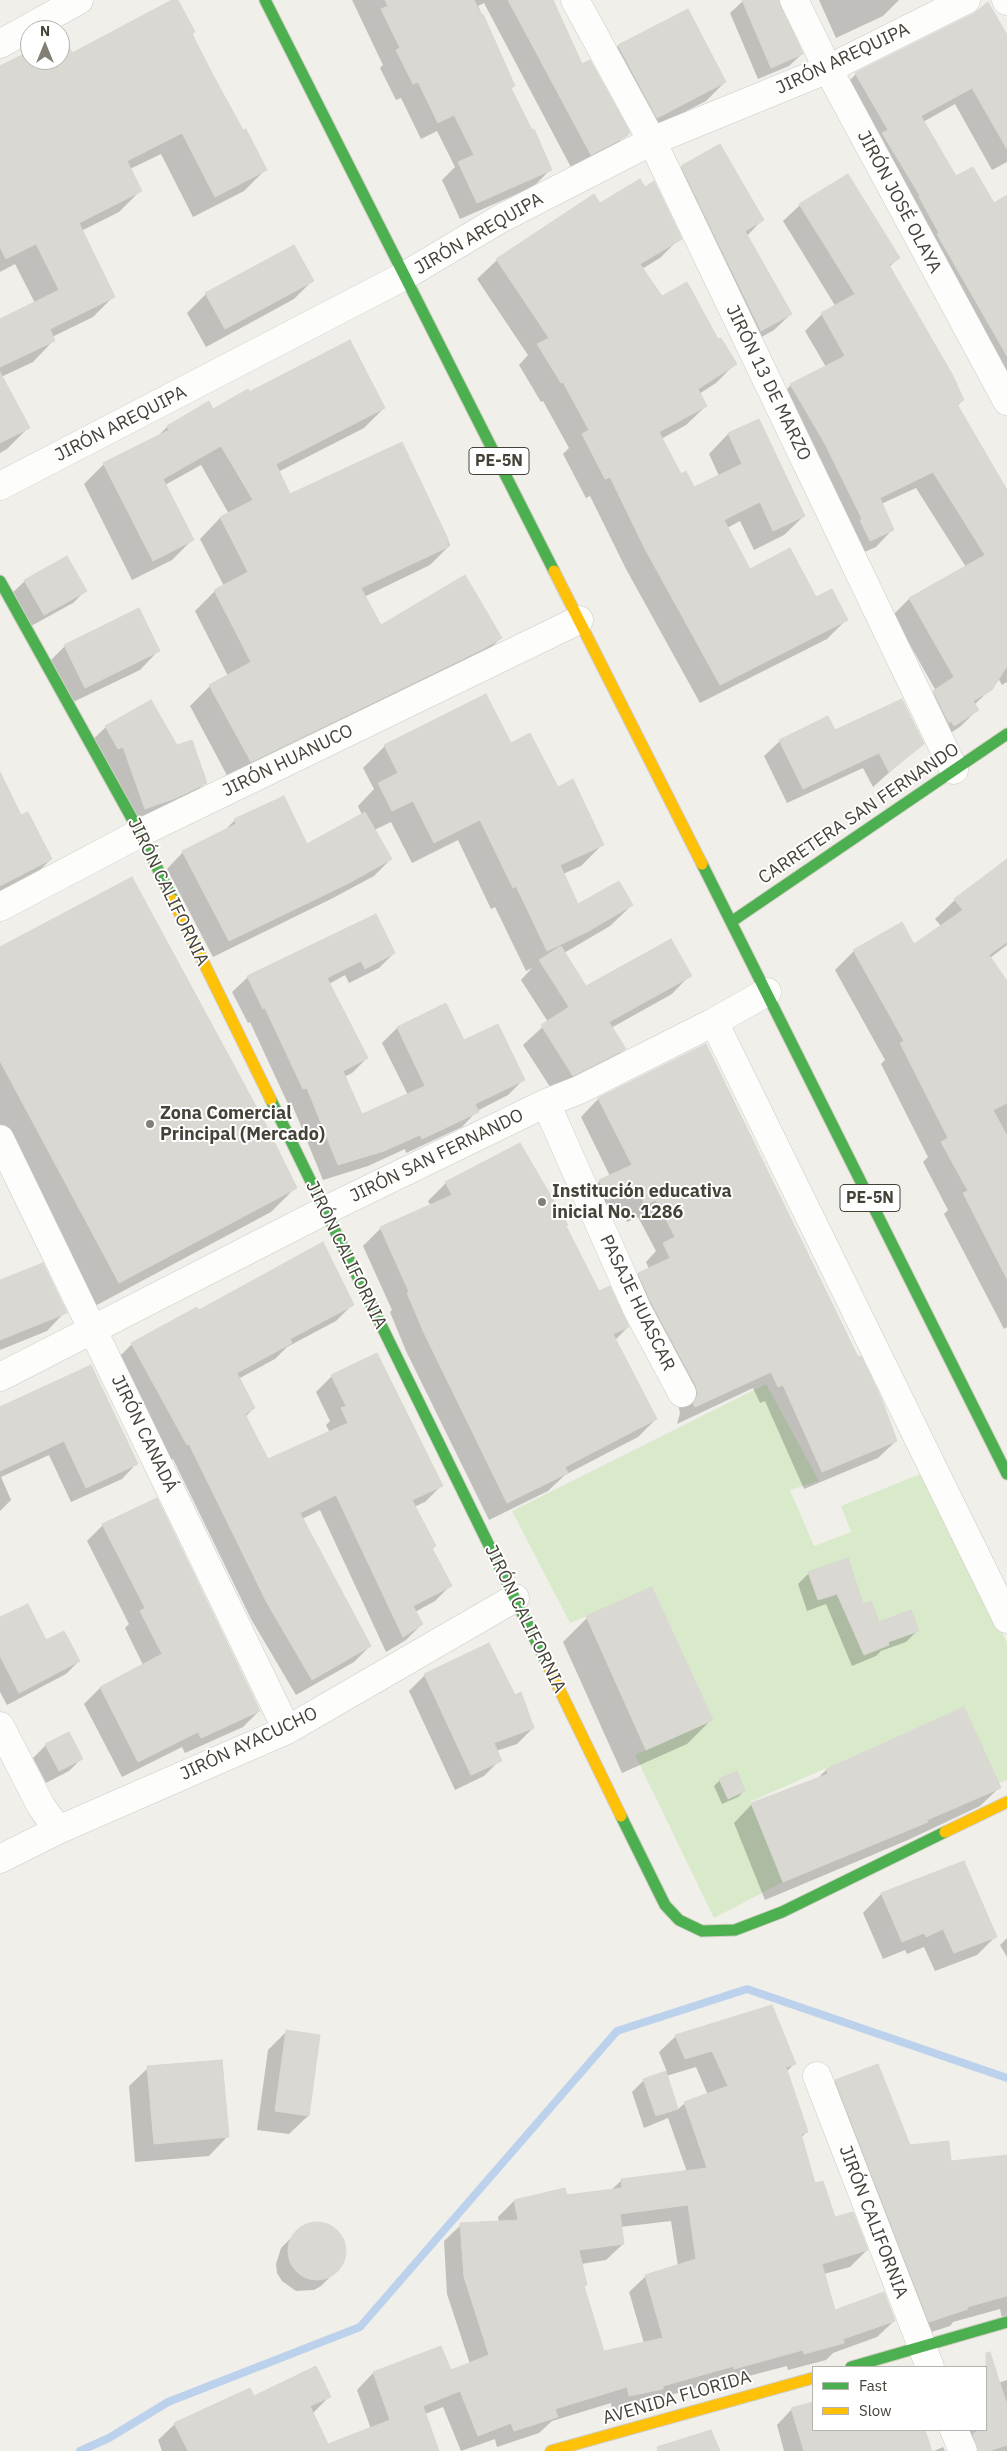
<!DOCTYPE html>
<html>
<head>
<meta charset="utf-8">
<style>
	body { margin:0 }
	#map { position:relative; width:1007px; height:2451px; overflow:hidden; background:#f0efea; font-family:"IBM Plex Sans",sans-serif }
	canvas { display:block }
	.legend { position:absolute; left:812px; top:2366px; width:175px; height:65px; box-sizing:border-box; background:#fff; border:1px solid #b5b3af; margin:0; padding:6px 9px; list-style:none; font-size:15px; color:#464237 }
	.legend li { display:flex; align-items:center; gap:10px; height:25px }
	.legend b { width:25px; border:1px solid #b5b3af }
	.north { position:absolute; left:20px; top:20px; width:50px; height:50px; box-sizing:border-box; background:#fff; border:1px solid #b5b3af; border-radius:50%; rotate:0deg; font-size:14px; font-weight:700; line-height:20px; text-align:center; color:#464237 }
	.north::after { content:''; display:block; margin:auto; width:18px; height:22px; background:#827f76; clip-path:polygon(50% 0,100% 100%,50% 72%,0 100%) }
</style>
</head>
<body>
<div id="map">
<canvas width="1007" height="2451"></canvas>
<ul class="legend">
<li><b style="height:6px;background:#4caf50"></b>Fast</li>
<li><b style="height:6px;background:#ffc107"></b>Slow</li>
</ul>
<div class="north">N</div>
</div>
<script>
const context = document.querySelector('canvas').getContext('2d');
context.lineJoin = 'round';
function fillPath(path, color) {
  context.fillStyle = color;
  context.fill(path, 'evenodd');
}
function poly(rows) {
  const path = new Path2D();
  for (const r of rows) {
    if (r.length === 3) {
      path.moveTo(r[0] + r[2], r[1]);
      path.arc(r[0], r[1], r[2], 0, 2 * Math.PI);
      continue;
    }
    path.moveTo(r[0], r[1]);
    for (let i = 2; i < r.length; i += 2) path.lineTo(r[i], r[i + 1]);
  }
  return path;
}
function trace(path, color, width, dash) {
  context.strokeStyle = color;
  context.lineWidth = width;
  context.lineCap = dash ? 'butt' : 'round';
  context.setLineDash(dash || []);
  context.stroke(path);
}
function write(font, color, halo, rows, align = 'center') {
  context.font = font + ' "IBM Plex Sans",sans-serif';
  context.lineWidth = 4;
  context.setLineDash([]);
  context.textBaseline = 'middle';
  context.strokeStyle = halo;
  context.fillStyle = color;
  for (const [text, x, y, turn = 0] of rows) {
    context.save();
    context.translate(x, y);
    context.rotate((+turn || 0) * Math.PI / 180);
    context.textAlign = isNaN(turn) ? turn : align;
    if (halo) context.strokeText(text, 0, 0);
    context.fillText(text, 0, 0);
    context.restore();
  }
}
fillPath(poly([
	[766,1384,819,1481,790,1490,814,1546,851,1532,841,1506,928,1471,1007,1643,1007,1780,998,1783,964,1707,750,1802,783,1882,714,1918,635,1755,713,1720,653,1588,570,1623,512,1511]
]), '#d9eacb');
fillPath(poly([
	[176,0,213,77,265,170,244,191,193,217,161,154,130,169,140,191,119,212,81,231,114,296,93,317,52,337,54,340,33,362,1,377,28,428,7,449,0,453,0,320,35,303,15,264,0,272,0,67,30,52,30,60,60,60,60,37,72,55],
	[352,0,552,0,581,66,626,135,608,152,573,171,484,3,478,6,513,86,510,89,550,170,533,187,460,219,442,180,455,167,437,131,421,139,401,98,396,100,380,68,383,65],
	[777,0,802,54,789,66,758,79,730,13,744,0],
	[819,0,899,0,883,16,836,38],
	[687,11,725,82,706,101,638,136,600,65,618,46],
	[1007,37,1007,162,992,170,955,104,923,122,956,178,993,204,1007,197,1007,401,839,91,856,74],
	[682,167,762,220,747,236,791,314,774,330,744,347,666,183],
	[600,205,680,238,660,258,642,269,662,298,718,341,735,364,716,383,699,394,706,406,686,425,661,439,680,476,693,489,719,476,709,454,728,434,759,421,804,516,784,535,754,550,740,521,727,528,750,571,816,598,846,620,827,639,700,703,626,569,590,496,586,498,563,454,569,448,543,401,541,402,519,365,528,355,477,279,497,260],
	[800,205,899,258,889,267,963,400,957,406,1007,493,1007,682,1002,685,998,678,991,689,974,705,977,710,961,726,937,742,917,709,936,691,893,615,909,599,966,567,916,488,881,504,892,530,876,547,853,557,774,402,791,385,826,367,805,331,822,314,836,307,783,221],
	[312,281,294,299,206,347,187,313,206,294],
	[249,393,384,408,364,428,278,472,290,496,401,443,450,545,430,565,364,597,380,626,501,638,480,658,230,781,190,706,210,686,228,676,195,611,215,591,224,586,200,539,220,518,229,514,201,465,165,485,192,540,172,560,132,580,84,484,104,464,156,438,168,426,213,410],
	[25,581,85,591,73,603,31,626,12,593],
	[65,646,158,651,140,670,67,705,47,664],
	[106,727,177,747,205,783,188,800,128,825,89,743],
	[834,732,922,743,873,787,863,768,787,803,764,756,780,741],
	[511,744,557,788,603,844,581,866,563,874,578,906,632,905,610,926,564,953,586,988,690,975,672,994,611,1028,624,1049,606,1067,554,1093,523,1045,548,1022,521,980,532,968,526,971,495,907,491,909,458,840,412,863,391,822,374,830,391,859,374,876,331,899,213,957,167,869,183,852,223,832,235,820,307,845,362,815,358,806,374,789,363,768,385,746],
	[0,775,21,816,51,859,32,878,0,894],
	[1007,864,1007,945,990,958,1007,983,1007,1327,1004,1329,944,1214,948,1210,923,1162,928,1157,881,1064,885,1060,835,970,854,951,913,946,941,926,935,919,955,900],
	[0,948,295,1188,271,1212,95,1306,0,1130],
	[394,953,379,968,349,983,345,975,329,984,367,1058,352,1073,344,1077,361,1116,408,1095,382,1043,397,1028,446,1005,463,1042,523,1080,508,1095,477,1111,462,1127,406,1153,405,1149,368,1166,323,1180,291,1102,288,1104,250,1022,248,1023,232,992,248,977],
	[706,1046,896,1441,878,1458,804,1489,765,1401,760,1403,753,1388,677,1424,680,1413,678,1404,621,1291,639,1274,649,1269,646,1262,656,1251,638,1217,627,1222,619,1204,590,1217,582,1198,600,1181,610,1176,581,1117,598,1099],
	[446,1183,565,1227,599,1292,628,1327,615,1340,656,1419,638,1437,565,1475,548,1491,489,1520,406,1351,390,1312,392,1310,363,1246,381,1228,431,1206,428,1201],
	[0,1281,65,1312,47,1331,0,1350],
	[352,1305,336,1321,287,1347,275,1359,238,1379,254,1408,245,1417,267,1460,330,1433,326,1425,330,1421,316,1392,332,1376,441,1486,425,1502,414,1507,435,1546,432,1549,451,1585,435,1601,415,1612,422,1624,406,1640,386,1652,320,1510,302,1519,370,1646,354,1662,296,1695,251,1619,173,1459,170,1460,116,1360,132,1344,198,1312],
	[0,1408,137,1463,122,1479,71,1502,49,1455,1,1477,11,1500,0,1511],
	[103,1525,259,1711,243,1727,185,1753,182,1747,122,1777,84,1704,100,1688,143,1665,125,1628,129,1624,87,1541],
	[809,1573,862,1606,879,1623,917,1631,906,1642,881,1651,876,1656,852,1666,826,1604,807,1611,798,1584],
	[587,1618,711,1720,687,1744,622,1773,563,1642],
	[0,1619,46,1642,79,1661,66,1674,7,1705,0,1692],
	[425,1675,533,1728,517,1744,496,1751,500,1760,484,1776,455,1790,409,1691],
	[46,1745,81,1759,69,1771,46,1783,33,1758],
	[826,1770,999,1788,980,1806,908,1840,765,1900,734,1823,752,1804,816,1780],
	[720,1780,744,1791,738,1797,722,1804,714,1786],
	[963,1862,996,1936,977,1955,935,1971,924,1947,907,1954,905,1950,883,1959,863,1913,881,1894],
	[1007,1938,1007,1957,1000,1945],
	[286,2032,308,2116,289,2134,257,2130,268,2050],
	[676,2036,795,2063,786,2072,807,2132,800,2138,814,2185,834,2219,867,2250,850,2267,824,2274,834,2311,894,2321,877,2337,833,2353,826,2360,788,2370,787,2366,718,2384,717,2382,649,2401,645,2405,612,2412,611,2403,552,2421,539,2433,497,2447,495,2439,461,2451,443,2407,425,2414,438,2451,162,2451,158,2440,175,2424,253,2397,329,2397,312,2414,328,2445,371,2429,357,2390,373,2373,450,2372,470,2364,447,2294,444,2241,461,2225,499,2222,498,2217,514,2201,611,2190,622,2180,687,2172,668,2118,644,2128,632,2092,644,2080,667,2072,659,2052],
	[696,2067,708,2095,685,2103,677,2110,666,2076],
	[671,2221,678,2266,646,2276,629,2292,644,2343,603,2352,583,2287,586,2285,581,2264,606,2260,623,2244,620,2227],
	[148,2068,227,2137,209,2156,135,2162,129,2086],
	[836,2081,909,2147,950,2162,1007,2157,1007,2316,1002,2318,1000,2309,953,2322,950,2326,913,2338,819,2098],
	[320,2223,337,2231,343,2239,344,2258,334,2273,321,2286,314,2290,296,2291,282,2281,277,2273,276,2264,281,2248,301,2228],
	[1007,2380,1007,2451,960,2451,952,2430,986,2430,986,2387],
	[813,2403,813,2430,924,2430,930,2451,784,2451,777,2425,792,2409],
	[943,2447,945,2451,934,2451]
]), '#0003');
trace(poly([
	[80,2451,109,2438,168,2402,360,2327,617,2031,747,1989,1007,2078]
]), '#bcd2ec', 8);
const building = poly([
	[172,0,178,0,195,32,192,34,214,77,243,130,246,129,267,170,215,197,182,133,127,161,142,191,79,223,115,297,50,329,55,341,0,367,0,319,59,290,36,244,6,259,0,247,0,66,30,51,30,60,60,60,60,36,63,34,72,53,172,0],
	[385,0,474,0,481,15,483,14,515,86,511,88,532,130,534,129,552,170,477,203,458,162,474,155,454,115,438,123,418,82,413,84,396,50,400,48,381,9,388,6,385,0],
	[508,0,553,0,582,64,590,60,630,132,627,136,591,155,508,0],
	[742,0,779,0,803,54,771,68,742,0],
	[988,2,1007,35,1007,149,972,88,921,116,956,176,973,167,994,203,1007,195,1007,356,937,234,939,233,919,197,920,196,882,133,888,130,855,73,973,14,988,2],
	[688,9,726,82,657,118,618,45,688,9],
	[720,144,764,220,745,231,792,314,761,331,681,166,720,144],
	[848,174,900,258,889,265,952,374,964,400,957,404,1007,490,1007,666,992,690,973,701,979,710,954,726,951,721,949,723,933,691,954,677,909,598,985,555,933,472,880,498,894,530,870,541,860,520,862,519,825,444,790,384,845,356,821,313,855,294,799,204,848,174],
	[640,179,645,187,654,181,682,239,640,264,662,296,687,282,718,339,721,338,737,364,698,389,707,406,659,432,681,474,686,471,694,487,742,464,728,433,759,419,805,516,773,531,760,502,724,520,750,569,790,548,816,597,832,589,848,620,720,685,645,549,610,477,605,479,582,434,589,430,563,382,561,383,537,344,549,338,496,259,594,194,600,203,640,179],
	[294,245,314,281,225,329,205,293,294,245],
	[350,340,385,408,276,464,290,494,402,442,448,539,448,547,361,588,381,625,465,575,502,638,481,650,251,762,209,685,251,662,214,590,248,572,220,517,253,500,221,446,163,479,194,540,153,561,103,463,169,430,167,426,209,401,213,409,248,389,249,392,350,340],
	[0,372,30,428,0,443,0,372],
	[67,556,87,591,44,615,24,580,67,556],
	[139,608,160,651,85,688,64,645,139,608],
	[486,694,511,743,530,733,558,787,573,779,604,845,560,865,578,904,619,881,633,905,587,932,547,951,516,886,513,888,480,820,434,843,413,801,392,811,378,783,398,773,384,745,486,694],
	[902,699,924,744,889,772,879,753,803,789,779,740,828,716,835,730,902,699],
	[151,700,177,745,192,740,207,783,176,798,145,809,123,747,118,749,105,726,151,700],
	[0,772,21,815,28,812,52,859,0,886,0,772],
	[284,796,307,844,365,812,392,859,349,883,229,941,182,851,236,824,234,819,284,796],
	[1007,859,1007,942,989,955,1007,981,1007,1103,993,1110,1007,1136,1007,1279,963,1193,968,1191,941,1142,948,1138,900,1043,904,1041,853,950,902,922,914,944,963,910,954,899,1007,859],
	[132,877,264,1121,297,1188,119,1283,0,1061,0,947,132,877],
	[376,914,395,953,365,969,361,961,327,978,368,1058,343,1071,362,1114,425,1086,397,1027,446,1003,464,1040,498,1024,525,1080,475,1104,479,1112,422,1139,420,1135,384,1151,338,1165,307,1088,303,1089,265,1008,263,1009,247,976,376,914],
	[671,939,692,976,609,1022,626,1049,573,1076,541,1025,569,1007,539,960,561,946,586,986,671,939],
	[706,1044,858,1357,861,1356,882,1400,897,1441,822,1472,783,1385,778,1387,771,1372,695,1407,693,1404,698,1394,696,1386,651,1302,638,1273,670,1258,663,1243,675,1237,656,1200,645,1205,637,1187,608,1200,599,1180,632,1165,598,1098,706,1044],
	[520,1143,568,1225,566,1226,599,1291,610,1286,629,1327,613,1334,657,1419,565,1467,568,1473,507,1503,424,1333,407,1293,409,1292,380,1227,452,1195,445,1182,520,1143],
	[323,1242,354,1305,290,1339,292,1343,237,1373,255,1408,245,1414,268,1459,348,1423,341,1408,346,1406,331,1375,377,1353,443,1486,412,1500,436,1546,432,1548,452,1586,413,1606,423,1624,403,1637,336,1495,300,1513,371,1646,312,1680,267,1603,189,1444,187,1445,131,1343,197,1307,199,1310,323,1242],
	[43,1263,67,1313,0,1340,0,1280,43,1263],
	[91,1365,138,1464,86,1488,64,1441,0,1471,0,1407,91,1365],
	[157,1498,260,1711,201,1738,198,1732,138,1762,100,1687,162,1654,140,1611,145,1608,102,1524,157,1498],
	[848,1558,863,1604,871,1601,879,1622,911,1610,919,1631,888,1642,889,1645,864,1655,837,1594,818,1600,808,1572,848,1558],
	[652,1587,713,1720,646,1750,586,1616,652,1587],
	[28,1604,46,1640,64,1631,80,1661,19,1693,0,1656,0,1617,28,1604],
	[489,1643,515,1695,521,1692,534,1728,494,1743,502,1761,471,1775,424,1674,489,1643],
	[964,1707,1001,1788,927,1820,928,1822,783,1882,751,1803,828,1774,826,1769,964,1707],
	[69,1732,83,1759,59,1771,45,1744,69,1732],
	[737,1771,745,1791,728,1799,719,1779,737,1771],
	[964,1861,997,1937,954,1953,943,1929,926,1937,924,1933,902,1942,881,1893,964,1861],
	[772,2005,796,2064,786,2067,808,2132,801,2134,815,2183,823,2181,835,2217,853,2212,868,2250,822,2264,835,2310,884,2292,895,2321,843,2339,844,2343,804,2354,803,2350,734,2369,734,2366,663,2386,663,2389,629,2396,627,2387,555,2409,558,2417,514,2431,511,2423,478,2436,460,2391,423,2406,439,2451,188,2451,174,2423,250,2388,254,2396,316,2366,331,2397,310,2406,328,2444,390,2420,373,2372,441,2346,451,2370,489,2355,464,2277,460,2223,518,2220,514,2200,565,2188,567,2195,622,2188,621,2179,707,2168,684,2102,728,2086,712,2051,685,2059,675,2035,772,2005],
	[688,2205,696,2259,645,2275,663,2338,604,2351,584,2286,587,2285,579,2250,624,2244,620,2214,688,2205],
	[286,2030,320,2035,309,2116,275,2111,286,2030],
	[222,2060,229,2137,154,2144,147,2066,222,2060],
	[878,2064,910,2145,949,2141,951,2161,1007,2155,1007,2296,967,2307,968,2309,929,2322,835,2080,878,2064],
	[666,2071,678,2109,656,2116,643,2079,666,2071],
	[317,2251,29],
	[990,2352,1007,2405,1007,2445,989,2451,978,2451,973,2434,979,2430,986,2430,986,2353,990,2352],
	[813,2402,813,2430,925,2430,932,2451,804,2451,791,2408,813,2402],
	[711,2430,720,2451,658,2451,657,2447,711,2430]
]);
fillPath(building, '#dad8d2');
trace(building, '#d8d7d0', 1);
const street = poly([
	[575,0,652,141,954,770],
	[794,0,828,69,1007,401],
	[1006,0,1007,1],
	[0,44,79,0],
	[0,486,406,275,500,219,652,141,828,69,966,0],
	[0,907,140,833,579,620],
	[714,1022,1007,1619],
	[546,1103,637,1309,682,1393],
	[0,1139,287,1730],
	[0,1377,324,1211,546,1103,579,1090,714,1022,767,992],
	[0,1726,41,1806,58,1830],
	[0,1859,58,1830,287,1730,515,1598],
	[817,2076,930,2367],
	[954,2430,963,2451]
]);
const fast = poly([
	[265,0,554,571],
	[0,581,140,833,173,900],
	[702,864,1007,1474],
	[731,922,1007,734],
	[271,1100,549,1668],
	[621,1816,665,1905,679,1920,702,1931,735,1930,782,1912,945,1832],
	[851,2367,1007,2322]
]);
const slow = poly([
	[554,571,702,864],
	[173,900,271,1100],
	[549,1668,621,1816],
	[945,1832,1007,1802],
	[551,2451,813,2378]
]);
trace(street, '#cccbc6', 29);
trace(fast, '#cfcec1', 13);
trace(slow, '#cfcec1', 13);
trace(street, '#fdfdfc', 28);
trace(fast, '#4caf50', 11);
trace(slow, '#ffc107', 11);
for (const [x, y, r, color] of [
	[150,1124,5,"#827f76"],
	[542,1202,5,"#827f76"]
]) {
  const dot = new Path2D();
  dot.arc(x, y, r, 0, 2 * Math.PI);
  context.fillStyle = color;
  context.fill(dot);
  trace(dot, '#fff', 2);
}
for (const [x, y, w] of [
	[499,461,60],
	[870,1198,60]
]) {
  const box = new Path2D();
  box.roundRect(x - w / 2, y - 13.5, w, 27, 4);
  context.fillStyle = '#fff';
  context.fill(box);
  trace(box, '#464237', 1);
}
write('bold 16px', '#464237', null, [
	["PE-5N",499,461],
	["PE-5N",870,1198]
]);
write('18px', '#464237', '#fff', [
	["JIRÓN AREQUIPA",843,59,-25],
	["JIRÓN JOSÉ OLAYA",899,202,62],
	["JIRÓN AREQUIPA",479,234,-30],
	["JIRÓN 13 DE MARZO",768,383,64],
	["JIRÓN AREQUIPA",121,424,-27],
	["JIRÓN HUANUCO",288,761,-26],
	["CARRETERA SAN FERNANDO",859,814,-34],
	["JIRÓN CALIFORNIA",168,892,64],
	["JIRÓN SAN FERNANDO",437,1156,-26],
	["JIRÓN CALIFORNIA",346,1255,64],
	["PASAJE HUASCAR",637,1303,64],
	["JIRÓN CANADÁ",144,1434,64],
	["JIRÓN CALIFORNIA",525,1619,64],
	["JIRÓN AYACUCHO",249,1744,-25],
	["JIRÓN CALIFORNIA",873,2222,69],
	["AVENIDA FLORIDA",677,2398,-16]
]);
write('bold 18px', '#464237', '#fff', [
	["Zona Comercial",160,1114],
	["Principal (Mercado)",160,1135],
	["Institución educativa",552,1192],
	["inicial No. 1286",552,1213]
], 'left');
</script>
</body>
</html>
